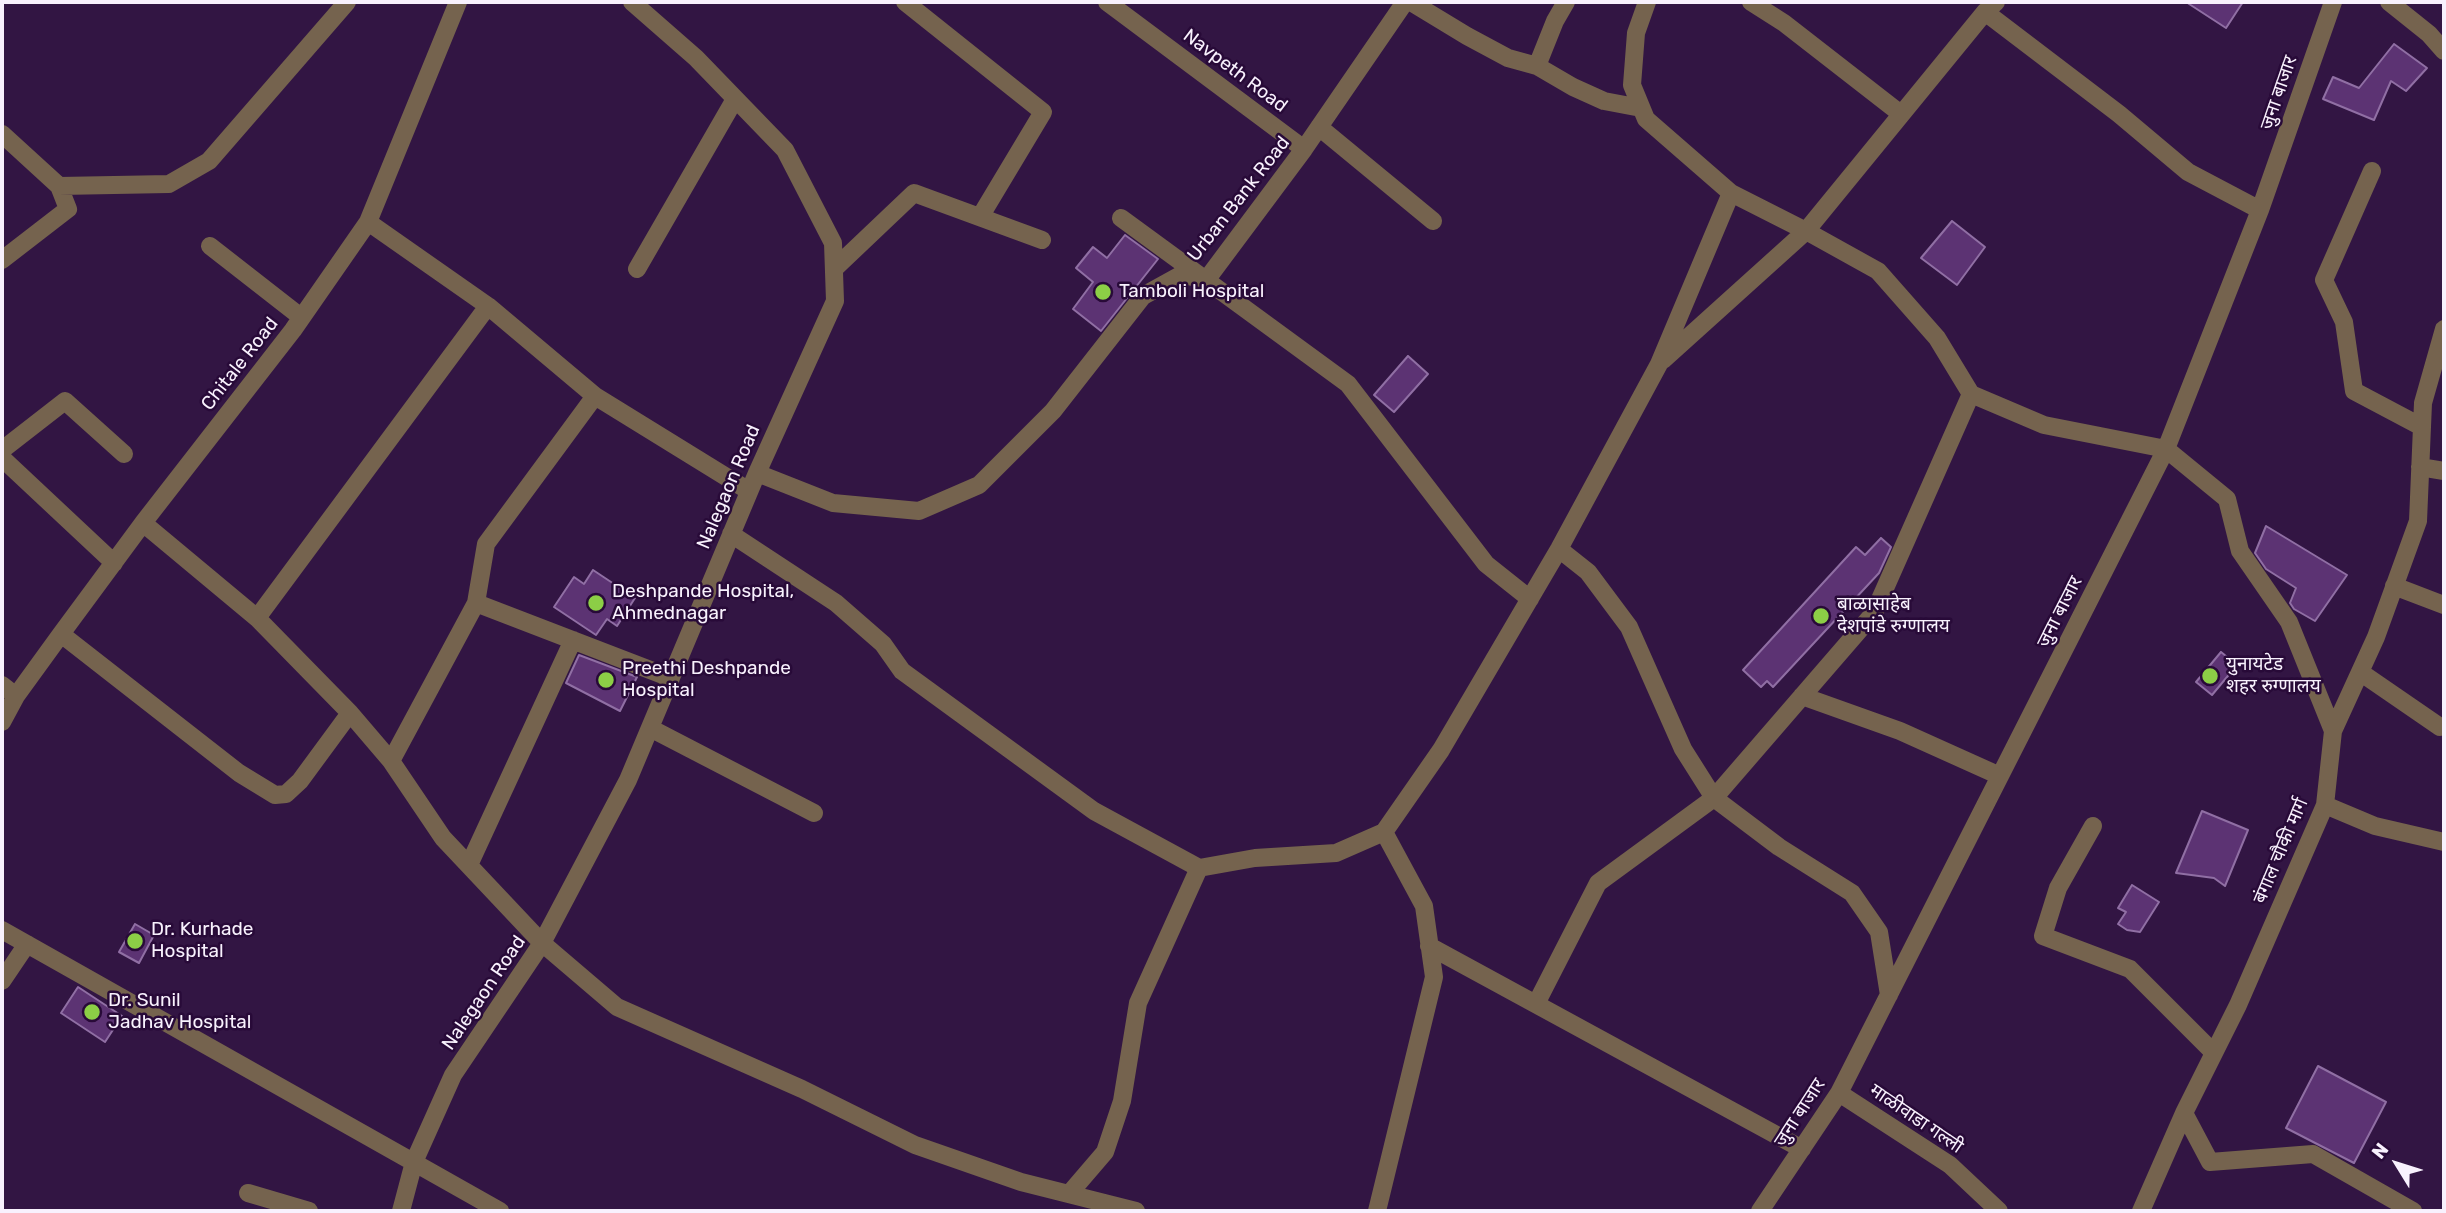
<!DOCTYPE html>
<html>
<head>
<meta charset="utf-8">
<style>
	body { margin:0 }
	#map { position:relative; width:2446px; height:1213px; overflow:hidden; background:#321543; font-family:Rubik,sans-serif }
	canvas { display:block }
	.frame { position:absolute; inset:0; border:4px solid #f8f1fd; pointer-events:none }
	.north { position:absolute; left:2362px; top:1129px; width:70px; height:70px; -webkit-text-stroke:5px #280a38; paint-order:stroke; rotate:308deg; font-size:19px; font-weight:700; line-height:28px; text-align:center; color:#f8f1fd }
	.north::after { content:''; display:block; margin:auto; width:24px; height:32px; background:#f8f1fd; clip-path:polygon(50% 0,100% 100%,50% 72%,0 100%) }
</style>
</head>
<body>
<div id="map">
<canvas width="2446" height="1213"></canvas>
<div class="frame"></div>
<div class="north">N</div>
</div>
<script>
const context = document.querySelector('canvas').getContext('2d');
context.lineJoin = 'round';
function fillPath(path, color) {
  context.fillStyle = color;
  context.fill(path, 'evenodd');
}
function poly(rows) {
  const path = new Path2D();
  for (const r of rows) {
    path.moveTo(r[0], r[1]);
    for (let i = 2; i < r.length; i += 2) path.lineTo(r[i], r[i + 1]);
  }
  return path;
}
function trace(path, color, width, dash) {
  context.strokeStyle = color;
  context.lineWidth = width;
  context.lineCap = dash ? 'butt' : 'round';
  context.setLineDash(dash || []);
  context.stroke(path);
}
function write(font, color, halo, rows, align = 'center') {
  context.font = font + ' Rubik,"Noto Sans Devanagari",sans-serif';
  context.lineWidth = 5;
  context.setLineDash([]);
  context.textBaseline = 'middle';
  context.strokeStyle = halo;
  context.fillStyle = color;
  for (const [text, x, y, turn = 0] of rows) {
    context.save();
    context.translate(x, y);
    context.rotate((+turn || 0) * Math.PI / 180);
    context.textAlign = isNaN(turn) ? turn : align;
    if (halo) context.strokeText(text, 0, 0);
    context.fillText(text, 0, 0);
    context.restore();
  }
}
const building = poly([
	[2186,2,2243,2,2226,28,2186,2],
	[2394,44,2427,68,2406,91,2391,81,2374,120,2323,99,2333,77,2359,88,2394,44],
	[1952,221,1985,247,1957,285,1921,258,1952,221],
	[1125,235,1158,259,1101,331,1073,309,1093,282,1076,268,1093,247,1107,258,1125,235],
	[1408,356,1428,374,1394,412,1374,395,1408,356],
	[2266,526,2347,575,2315,621,2294,609,2290,603,2296,588,2266,569,2255,553,2266,526],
	[1881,538,1891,547,1879,573,1773,687,1767,681,1761,687,1743,670,1856,547,1865,555,1881,538],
	[593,570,635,598,617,626,607,619,596,635,554,607,574,577,584,584,593,570],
	[2221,652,2237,665,2212,695,2196,682,2221,652],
	[579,655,637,677,620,711,566,683,579,655],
	[2202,811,2248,830,2225,886,2214,878,2176,873,2202,811],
	[2132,885,2159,902,2140,932,2127,930,2118,924,2126,912,2118,908,2132,885],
	[135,924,154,935,139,963,119,952,135,924],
	[78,987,122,1016,105,1042,61,1013,78,987],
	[2318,1066,2386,1102,2354,1163,2286,1128,2318,1066]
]);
fillPath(building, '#5c3373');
trace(building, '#906fa4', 2);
trace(poly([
	[905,2,1043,112,980,217],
	[1107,2,1304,149],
	[1411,2,1467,36,1508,58,1537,66,1573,87,1604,101,1641,108],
	[1647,2,1636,33,1632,85,1646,119,1731,193,1806,231,1985,12,1996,2],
	[1751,2,1784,23,1901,114],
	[2389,2,2429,34,2444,51],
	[1985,12,2119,114,2188,172,2260,210],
	[1537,66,1555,21,1566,2],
	[1319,127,1433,221],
	[2,134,59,186,169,184,209,161,347,2],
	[2372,171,2324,280,2344,322,2354,391,2422,427],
	[1121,218,1348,384,1486,564,1530,599],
	[368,222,488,306,595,396,749,491],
	[210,246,301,317],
	[2,260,68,209,59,186],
	[637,269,735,99],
	[834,269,914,193,1042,240],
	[1971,394,2044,425,2166,449,2227,499,2240,551,2289,622,2333,731],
	[2,450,65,401,124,454],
	[2,458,114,563],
	[2420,467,2444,471],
	[757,473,833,503,919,511,979,485,1053,411,1143,296,1181,275,1207,279,1304,149,1405,2],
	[143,523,257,618,350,713,391,761,443,838,542,943,617,1007,802,1089,915,1145,1021,1182,1136,1211],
	[731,534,836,603,883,644,902,671,1094,811,1199,868],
	[1559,549,1588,572,1629,627,1683,749,1714,798,1779,847,1852,893,1879,932,1889,995],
	[2394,586,2444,605],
	[476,603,671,678],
	[257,618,488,306],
	[61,634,239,773,275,795,286,794,300,781,350,713],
	[2360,672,2440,727],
	[2,685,16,696],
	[1802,696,1900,731,2000,776],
	[2,722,16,696,61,634,143,523,293,330,368,222,458,2],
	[650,728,814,813],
	[391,761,476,603,486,544,595,396],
	[2325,805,2375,826,2444,842],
	[2093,826,2058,888,2043,936,2130,969,2214,1053],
	[469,865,573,640],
	[2,930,500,1211],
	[1429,946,1802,1149],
	[2,981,27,944],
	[1536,1004,1598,883,1714,798,1874,613,1971,394,1937,338,1878,271,1806,231,1663,360],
	[1839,1093,1950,1165,1999,1211],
	[2184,1113,2210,1162,2313,1154,2413,1211],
	[248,1193,309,1211],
	[1069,1194,1105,1152,1122,1101,1138,1003,1199,868,1255,858,1336,853,1384,832,1441,750,1559,549,1659,364,1731,193],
	[401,1211,414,1162,453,1075,542,943,628,780,757,473,835,301,833,243,785,150,696,58,632,2],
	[1377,1211,1434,977,1424,906,1384,832],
	[1760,1211,1839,1093,2166,449,2260,210,2333,2],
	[2141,1211,2184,1113,2238,1005,2325,805,2333,731,2376,637,2418,521,2423,403,2444,329]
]), '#75634e', 18);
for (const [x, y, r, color] of [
	[1103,292,9,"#8cce46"],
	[596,603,9,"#8cce46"],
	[1821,616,9,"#8cce46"],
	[2210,676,9,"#8cce46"],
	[606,680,9,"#8cce46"],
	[135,941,9,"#8cce46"],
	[92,1012,9,"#8cce46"]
]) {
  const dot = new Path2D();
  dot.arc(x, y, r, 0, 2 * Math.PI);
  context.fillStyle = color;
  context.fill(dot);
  trace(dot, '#280a38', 2.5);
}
write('19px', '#f8f1fd', '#280a38', [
	["Navpeth Road",1235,71,37],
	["जुना बाजार",2279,93,-71],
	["Urban Bank Road",1239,199,-52],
	["Chitale Road",240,364,-52],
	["Nalegaon Road",729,487,-67],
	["जुना बाजार",2060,612,-63],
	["बंगाल चौकी मार्ग",2281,851,-67],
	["Nalegaon Road",484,993,-56],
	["जुना बाजार",1800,1113,-57],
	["माळीवाडा गल्ली",1916,1119,34]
]);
write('19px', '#f8f1fd', '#280a38', [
	["Tamboli Hospital",1119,292],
	["Deshpande Hospital,",612,592],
	["Ahmednagar",612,614],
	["बाळासाहेब",1837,605],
	["देशपांडे रुग्णालय",1837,627],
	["युनायटेड",2226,665],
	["शहर रुग्णालय",2226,687],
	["Preethi Deshpande",622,669],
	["Hospital",622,691],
	["Dr. Kurhade",151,930],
	["Hospital",151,952],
	["Dr. Sunil",108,1001],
	["Jadhav Hospital",108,1023]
], 'left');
</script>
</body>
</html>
